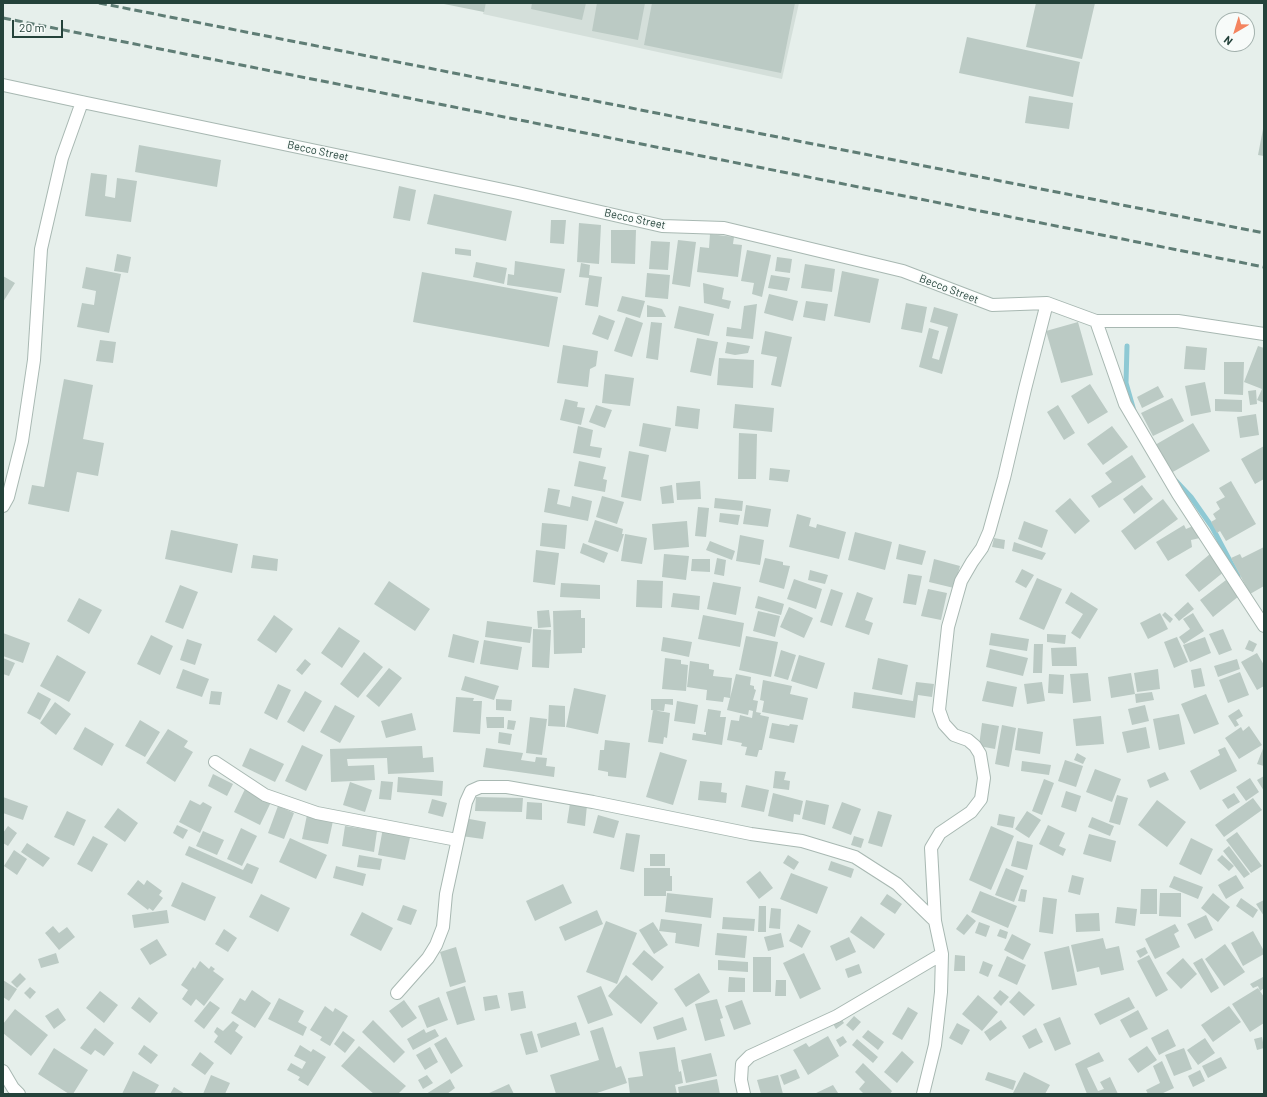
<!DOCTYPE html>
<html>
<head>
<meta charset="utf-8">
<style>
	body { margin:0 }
	#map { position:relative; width:1267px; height:1097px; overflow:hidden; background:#e6efeb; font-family:Barlow,sans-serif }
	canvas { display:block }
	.frame { position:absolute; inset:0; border:4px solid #24423a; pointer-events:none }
	.north { position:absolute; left:1215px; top:12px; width:40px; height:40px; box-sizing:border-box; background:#f7fbf9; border:1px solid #a3b1ad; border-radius:50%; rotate:218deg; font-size:11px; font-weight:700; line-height:16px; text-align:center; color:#24423a }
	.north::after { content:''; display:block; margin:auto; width:14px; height:18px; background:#f4845f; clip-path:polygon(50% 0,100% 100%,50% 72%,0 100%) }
	.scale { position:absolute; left:12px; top:20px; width:51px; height:18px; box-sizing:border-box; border:2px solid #24423a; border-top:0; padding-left:5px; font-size:12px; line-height:14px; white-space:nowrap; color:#24423a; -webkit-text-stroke:3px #f7fbf9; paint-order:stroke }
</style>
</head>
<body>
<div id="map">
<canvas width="1267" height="1097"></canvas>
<div class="frame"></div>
<div class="north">N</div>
<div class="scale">20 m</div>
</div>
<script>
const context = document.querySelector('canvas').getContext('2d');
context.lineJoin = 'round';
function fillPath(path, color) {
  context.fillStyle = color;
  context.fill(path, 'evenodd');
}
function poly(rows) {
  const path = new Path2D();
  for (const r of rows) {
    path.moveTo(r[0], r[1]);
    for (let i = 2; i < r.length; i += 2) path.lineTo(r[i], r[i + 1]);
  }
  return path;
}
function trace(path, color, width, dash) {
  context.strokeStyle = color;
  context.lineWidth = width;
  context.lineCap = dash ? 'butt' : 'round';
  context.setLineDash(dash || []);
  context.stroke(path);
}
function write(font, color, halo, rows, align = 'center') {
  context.font = font + ' Barlow,sans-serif';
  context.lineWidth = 3;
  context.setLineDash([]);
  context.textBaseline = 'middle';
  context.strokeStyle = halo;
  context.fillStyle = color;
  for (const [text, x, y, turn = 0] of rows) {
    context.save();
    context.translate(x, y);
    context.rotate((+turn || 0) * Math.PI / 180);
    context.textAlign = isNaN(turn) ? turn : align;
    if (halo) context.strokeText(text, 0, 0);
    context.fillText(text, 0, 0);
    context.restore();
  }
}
fillPath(poly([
	[486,3,799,3,782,79,483,14]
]), '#d4dfda');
trace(poly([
	[1127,346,1126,383,1134,411],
	[1176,481,1191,497,1212,527,1238,576]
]), '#8ec9d4', 5);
fillPath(poly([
	[439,3,486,3,484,12],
	[532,3,586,3,582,20,531,9],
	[597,3,645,3,638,40,592,31],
	[652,3,795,3,781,73,644,45],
	[1036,3,1095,3,1082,59,1026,47],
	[967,37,1080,62,1073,97,959,73],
	[1029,96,1073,103,1069,129,1025,123],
	[1263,129,1264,129,1264,156,1258,155],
	[139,145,221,160,217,187,135,172],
	[91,173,107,175,105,196,115,198,117,178,137,181,131,222,85,216],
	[399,186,416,190,410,221,393,218],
	[434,194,512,211,506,241,427,224],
	[551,220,566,220,564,244,550,243],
	[579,223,601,225,599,264,577,262],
	[611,230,636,230,635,264,611,263],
	[710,234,734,237,733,244,742,245,738,277,697,272,700,247,709,248],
	[678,240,696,242,690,287,672,284],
	[651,241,670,242,668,270,649,269],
	[455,248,471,250,471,256,455,254],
	[747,250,771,255,762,297,752,294,754,283,741,281],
	[117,254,131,257,128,273,114,271],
	[777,257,792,259,790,273,775,271],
	[515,261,565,269,561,293,507,285,508,274,514,275],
	[476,262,507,268,504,284,473,277],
	[581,263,590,265,589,275,602,277,598,307,585,305,589,278,579,277],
	[805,264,835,269,832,292,801,288],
	[86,267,121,274,109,333,77,327,82,303,94,305,96,291,82,288],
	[842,271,879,279,870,323,834,316],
	[422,272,558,297,549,347,413,322],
	[647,273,670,275,668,299,645,297],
	[771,275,790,278,787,291,768,288],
	[3,276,15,283,3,302],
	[703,283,724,288,722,299,731,301,729,309,704,303],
	[769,294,798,301,793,321,764,313],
	[622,296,645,301,640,318,617,311],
	[806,301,828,304,825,321,803,317],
	[906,303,927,307,922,333,901,329],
	[757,304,753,339,726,336,727,327,741,329,744,306],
	[647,305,662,309,666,317,647,317],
	[679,306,714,314,709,336,674,328],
	[934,307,958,314,942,374,919,367,929,328,939,331,932,358,939,360,948,327,930,322],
	[599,315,615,321,608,340,592,334],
	[626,317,643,323,632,357,614,351],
	[651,322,662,323,658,360,646,358],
	[1078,322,1093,375,1061,383,1046,331],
	[765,331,792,337,781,387,771,385,777,357,761,354],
	[697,338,718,342,711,376,690,372],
	[100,340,116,342,113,363,96,361],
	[727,342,750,346,748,353,735,355,725,353],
	[563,345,598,351,596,366,590,369,588,387,557,383],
	[1186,346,1207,348,1205,370,1184,369],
	[1258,346,1264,348,1264,403,1257,400,1262,389,1244,382],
	[719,358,754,360,753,388,717,385],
	[1224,362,1244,362,1243,395,1224,394],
	[605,374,634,378,630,406,602,403],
	[64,379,93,385,83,439,104,443,98,476,77,472,69,512,28,504,32,485,44,487],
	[1205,382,1211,412,1191,416,1185,386],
	[1090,384,1108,412,1088,424,1071,396],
	[1158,386,1164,397,1142,408,1137,397],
	[1256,390,1257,404,1250,405,1248,391],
	[1172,398,1184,421,1153,436,1141,413],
	[565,399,578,402,577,407,585,408,581,425,560,420],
	[1215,399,1242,400,1242,412,1215,411],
	[735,404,774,408,772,432,733,428],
	[596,405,612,410,605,428,589,422],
	[1058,405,1075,433,1064,440,1047,412],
	[677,406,700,409,698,429,675,426],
	[1256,414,1259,435,1240,438,1237,417],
	[643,423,671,428,666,452,639,446],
	[1193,423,1210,451,1171,473,1155,445],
	[578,426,593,430,590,446,602,448,600,458,573,453],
	[1112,426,1128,447,1103,465,1087,444],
	[739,433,757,434,756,479,738,479],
	[1264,446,1264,479,1255,484,1241,459],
	[629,451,649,455,641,501,621,497],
	[1132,455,1146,477,1099,508,1091,496,1112,482,1105,473],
	[579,461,606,467,603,479,607,480,605,492,574,486],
	[770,468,790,470,788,482,769,480],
	[700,481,701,499,677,500,676,483],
	[1231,481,1256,524,1226,541,1220,531,1217,533,1211,522,1216,519,1213,514,1220,509,1216,502,1225,497,1219,488],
	[672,485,674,503,662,504,660,487],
	[1142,485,1153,499,1134,514,1123,499],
	[548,488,560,490,557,504,570,507,572,496,592,501,588,521,544,512],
	[602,496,624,502,617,524,596,517],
	[715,498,743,501,742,511,714,508],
	[1070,498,1090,521,1075,534,1055,511],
	[1163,499,1178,519,1135,550,1121,531],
	[746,505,771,509,768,527,743,524],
	[698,507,709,508,706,537,695,536],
	[720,513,740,515,738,525,719,522],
	[797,514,811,518,809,526,816,528,817,524,846,532,839,559,789,547],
	[595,520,623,529,622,534,624,534,618,552,588,542],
	[687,521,689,547,654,550,652,524],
	[1024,521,1048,530,1042,548,1018,539],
	[542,523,567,525,565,549,540,546],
	[1184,525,1186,529,1193,526,1200,538,1191,540,1192,547,1168,561,1156,542],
	[171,530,238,544,232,573,165,559],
	[855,532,892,542,885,570,848,560],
	[625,534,647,538,642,564,621,561],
	[740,535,764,540,760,565,736,561],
	[994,538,1005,540,1004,549,992,547],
	[710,541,735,551,732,560,706,550],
	[1014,542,1046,553,1042,560,1012,551],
	[583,543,608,553,604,563,580,553],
	[899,544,926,551,922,565,896,559],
	[1264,547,1264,586,1250,594,1231,558,1240,554,1242,558],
	[536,550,559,553,555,585,533,582],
	[664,554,689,556,686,580,662,577],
	[1210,554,1225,571,1199,592,1185,575],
	[253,555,278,559,277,571,251,568],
	[717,558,726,560,724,576,714,574],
	[765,558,783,562,783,565,790,566,784,589,759,582],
	[692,559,710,559,710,572,691,571],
	[934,559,960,566,954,588,929,582],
	[1022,569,1034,575,1026,588,1015,582],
	[810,570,828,575,825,584,808,580],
	[908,574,922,576,916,605,903,603],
	[1037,578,1062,589,1044,630,1019,619],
	[794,579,822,589,816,609,787,599],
	[637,580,663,581,662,608,636,607],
	[1226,580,1239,596,1213,617,1200,600],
	[389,581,430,609,415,631,374,604],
	[713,582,741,587,736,615,707,609],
	[561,583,600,585,600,599,560,597],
	[180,585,198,592,183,629,165,622],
	[831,589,843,593,832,626,820,622],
	[928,589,947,593,941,620,921,616],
	[857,592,873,598,865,620,873,623,869,635,845,627],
	[1071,592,1098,609,1080,639,1071,633,1083,614,1065,603],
	[673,593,700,596,699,610,671,607],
	[758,596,784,604,781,615,755,608],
	[79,598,102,610,89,634,67,621],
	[1188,602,1194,609,1179,621,1174,615],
	[789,607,813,618,804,638,780,627],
	[549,610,551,627,538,628,537,611],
	[581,610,581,618,585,618,585,648,582,648,582,653,554,654,553,611],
	[758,611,780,616,775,637,753,631],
	[1165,612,1173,619,1170,623,1162,615],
	[1160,613,1168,629,1148,639,1140,623],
	[1193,613,1204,631,1184,644,1179,637,1190,629,1183,619],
	[274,615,293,629,276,653,257,640],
	[703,615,744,623,740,647,698,639],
	[487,621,532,627,530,643,485,637],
	[339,627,360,641,342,668,321,653],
	[533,629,551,630,549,668,532,667],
	[1223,629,1232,650,1219,655,1209,634],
	[3,633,30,643,23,663,3,656],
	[991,633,1029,639,1027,651,989,645],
	[453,634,479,641,474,663,448,657],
	[1047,634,1066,635,1065,644,1047,642],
	[151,635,173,646,160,675,137,664],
	[746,636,778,642,771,677,739,670],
	[663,637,692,642,689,657,661,651],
	[1177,637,1188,662,1174,668,1164,642],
	[1205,637,1211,653,1190,662,1183,645],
	[187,639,202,644,195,665,180,660],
	[484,640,522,647,518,670,480,664],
	[1249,640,1257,644,1253,652,1245,649],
	[1034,644,1043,644,1042,673,1033,673],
	[1076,647,1077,666,1052,666,1051,648],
	[990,649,1028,658,1023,676,986,667],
	[781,650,796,655,788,680,774,676],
	[364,652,383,667,358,698,340,684],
	[1257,653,1264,665,1264,686,1257,690,1241,662],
	[57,655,86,672,69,702,40,686],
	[799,655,825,663,817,689,791,681],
	[3,658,15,663,9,676,3,674],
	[665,658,681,660,681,664,688,665,686,691,662,689],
	[878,658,908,665,902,695,872,689],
	[305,659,311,664,302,675,296,670],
	[1237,659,1240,669,1218,677,1214,666],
	[690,661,709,664,709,669,714,670,713,676,732,678,730,698,724,697,723,702,706,700,707,690,687,687],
	[389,668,402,678,379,707,366,696],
	[1201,668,1205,686,1194,688,1191,670],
	[183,669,209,679,202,697,176,688],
	[1158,669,1160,689,1137,692,1134,673],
	[1240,672,1249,695,1228,703,1219,680],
	[1088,673,1091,701,1073,703,1070,674],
	[1131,673,1135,694,1111,698,1108,677],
	[736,674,751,677,750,685,754,686,754,689,756,690,753,700,758,701,756,712,761,713,760,715,769,717,762,750,759,750,757,757,745,755,747,747,741,746,742,743,727,740,731,720,739,721,740,715,752,718,753,711,749,710,748,715,727,710],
	[1049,674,1064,675,1063,694,1048,693],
	[465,676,499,686,494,700,461,690],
	[763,680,792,686,790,694,808,698,803,720,762,712,764,701,760,700],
	[987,681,1017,687,1013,707,982,701],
	[916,682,934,684,932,697,918,695,915,718,852,708,854,692,913,701],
	[1042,682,1045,701,1027,704,1024,684],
	[278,684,291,690,277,720,264,713],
	[574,688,606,695,598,734,566,727],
	[211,691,222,692,220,705,209,704],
	[305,691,322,701,304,732,287,722],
	[38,692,51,699,40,720,27,713],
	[1152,692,1154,700,1136,703,1135,694],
	[1206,694,1219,724,1194,734,1181,704],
	[456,697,474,698,473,701,482,701,480,734,453,732],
	[496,699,512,700,511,711,496,710],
	[651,699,673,699,673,705,665,704,664,711,651,710],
	[677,701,698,705,695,724,674,721],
	[55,702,71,714,56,735,40,723],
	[335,705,355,716,340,743,320,732],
	[549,705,565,706,565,727,548,726],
	[1145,705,1149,721,1132,725,1128,709],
	[708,709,721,711,720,717,726,717,722,745,692,740,693,733,706,735,706,732,704,732],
	[1239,709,1243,716,1236,720,1239,725,1235,727,1228,716],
	[653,710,670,713,667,738,664,737,663,744,648,742],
	[412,713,416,730,386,738,381,721],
	[1179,714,1185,744,1159,750,1153,719],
	[1101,716,1104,744,1076,746,1073,719],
	[486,717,504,717,504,728,487,728],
	[530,717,547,719,542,755,526,753],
	[140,720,160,732,145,757,125,746],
	[508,720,516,721,514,730,507,729],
	[772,723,789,726,790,724,798,725,794,743,769,738],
	[982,723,999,726,995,749,979,746],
	[1002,725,1016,728,1009,767,995,764],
	[1249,726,1262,745,1239,759,1225,738,1241,727,1243,731],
	[85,727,114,744,102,766,73,749],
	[1146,727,1150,748,1127,753,1122,732],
	[1018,728,1043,732,1040,754,1015,750],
	[168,729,188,741,184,747,193,752,175,782,146,763],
	[499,732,512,734,510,745,498,743],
	[605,740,630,743,626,778,608,776,608,772,598,770,600,750,604,750],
	[302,745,323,755,306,791,285,781],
	[422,746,423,758,433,757,434,772,388,774,387,758,347,759,348,766,374,765,375,780,331,782,330,749],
	[1264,746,1264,766,1257,764],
	[1225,747,1237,771,1200,790,1190,771,1220,755,1218,750],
	[250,748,284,764,275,782,242,766],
	[486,748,523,753,521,760,535,762,536,757,547,758,546,766,555,767,554,777,483,767],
	[660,752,687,760,673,805,646,797],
	[1077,753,1086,758,1083,764,1074,760],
	[1065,760,1083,766,1076,787,1058,781],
	[1022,761,1051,765,1049,775,1021,771],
	[1095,769,1121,779,1112,802,1086,792],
	[775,771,786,772,784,780,790,781,789,790,773,788],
	[1165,772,1169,780,1150,788,1147,780],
	[213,774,233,784,227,796,208,786],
	[1264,776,1264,791,1257,780],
	[398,777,443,781,442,796,397,792],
	[1250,778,1259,792,1246,801,1236,787],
	[1044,779,1054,783,1042,815,1032,811],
	[381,781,393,782,391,800,379,799],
	[700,781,722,783,721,792,727,793,726,803,698,800],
	[350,782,372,790,365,812,343,805],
	[746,785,769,790,764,812,741,807],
	[245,789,271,802,260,825,234,812],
	[1066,791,1081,796,1076,812,1061,807],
	[773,793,803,801,800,815,794,814,793,822,768,816],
	[1234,793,1240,802,1228,809,1222,800],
	[1117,795,1128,798,1120,825,1109,822],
	[3,797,28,806,23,820,3,813],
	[476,797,523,798,522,812,475,811],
	[1253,798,1262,810,1224,837,1215,825],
	[432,799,447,803,443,817,428,813],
	[190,800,200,805,203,802,212,807,200,833,179,822],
	[806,800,829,805,825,825,802,819],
	[1157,800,1186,822,1167,847,1138,825],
	[527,802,542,803,542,820,526,819],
	[842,802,861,809,851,835,832,828],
	[570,803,587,805,585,826,567,823],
	[278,806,294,813,284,839,268,833],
	[118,808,138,823,125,842,104,827],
	[67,811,86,820,74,846,54,837],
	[878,811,892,815,882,847,868,843],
	[1027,811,1041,820,1029,838,1015,829],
	[999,814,1015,817,1013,828,997,825],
	[307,815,333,821,328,844,302,839],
	[598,815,619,821,614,838,593,833],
	[1092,817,1114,826,1110,836,1088,827],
	[464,818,486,822,483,839,461,836],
	[177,825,188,830,183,839,173,833],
	[1048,825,1065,833,1059,846,1066,849,1063,856,1039,844],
	[8,826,17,833,8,846,3,843,3,833],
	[345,826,377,831,374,852,342,846],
	[991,826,1014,836,991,890,969,880],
	[241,828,257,836,242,866,227,859],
	[383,828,411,833,405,860,378,855],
	[203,831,224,840,217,855,196,846],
	[1237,832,1262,866,1251,873,1226,840],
	[626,833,640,835,634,872,620,869],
	[1089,834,1116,841,1111,862,1083,854],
	[93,836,108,844,92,872,77,864],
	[854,836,864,839,861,848,851,845],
	[290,838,327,855,316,879,279,862],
	[1191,838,1213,849,1201,875,1179,864],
	[1017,841,1033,845,1027,870,1011,866],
	[27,843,50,858,43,867,21,852],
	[189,846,243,870,247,863,259,868,252,884,185,855],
	[1229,846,1250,874,1244,878,1223,851],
	[14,850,27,859,17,875,4,866],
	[650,854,665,854,665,866,650,866],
	[359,855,382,859,380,870,357,867],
	[788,855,799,862,794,870,783,863],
	[1222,855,1234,866,1229,871,1217,860],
	[831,861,854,869,851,878,828,870],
	[336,866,366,874,363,886,333,878],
	[644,868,670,868,670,876,672,876,672,891,666,891,666,896,644,896],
	[1006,868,1024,876,1014,902,995,895],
	[760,871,773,888,759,899,746,882],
	[791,873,828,887,817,914,780,899],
	[1072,875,1084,878,1080,895,1068,892],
	[1236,875,1244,888,1226,899,1218,885],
	[1174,876,1203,887,1198,899,1169,887],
	[138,880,144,885,147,880,162,891,159,895,163,898,153,911,149,908,148,910,127,894],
	[182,882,216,897,205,921,171,906],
	[563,884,572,903,535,921,526,901],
	[1021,889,1027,890,1025,902,1018,901],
	[1141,889,1157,889,1157,914,1140,914],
	[980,891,1017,906,1008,928,971,912],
	[667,893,713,898,711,918,665,912],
	[1160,893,1181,893,1181,917,1159,916],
	[1213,893,1230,907,1218,922,1201,908],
	[261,894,290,908,278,932,249,917],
	[887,894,902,904,895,914,880,904],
	[1043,897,1057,899,1053,934,1039,932],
	[1241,898,1258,910,1253,918,1236,906],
	[1264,900,1264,916,1256,904],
	[403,905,417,910,411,925,397,920],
	[759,906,766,906,766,932,758,932],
	[1117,907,1137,909,1135,926,1115,923],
	[771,908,781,909,780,929,769,928],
	[167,910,169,923,134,928,132,915],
	[597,910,603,924,565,941,559,927],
	[362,912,393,928,381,951,350,935],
	[1099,913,1100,931,1076,932,1075,914],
	[967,914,976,921,964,935,956,929],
	[1206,915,1213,930,1195,939,1187,924],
	[861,916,885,934,874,949,850,932],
	[723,917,755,919,754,931,722,929],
	[661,919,702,924,699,947,675,943,676,933,659,931],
	[606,921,637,933,617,984,586,972],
	[653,922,668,945,654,954,639,930],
	[979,922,990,926,986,937,975,933],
	[798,924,811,931,802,948,789,941],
	[1175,924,1179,931,1174,934,1180,947,1155,959,1145,939],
	[53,926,59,933,67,927,75,937,59,950,45,933],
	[224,929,237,938,228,952,215,944],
	[1000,929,1008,932,1006,939,997,936],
	[1253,931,1264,951,1264,954,1243,966,1231,943],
	[717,933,747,936,745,958,715,955],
	[781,933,784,947,768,951,764,937],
	[1012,934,1031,944,1023,960,1004,950],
	[849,937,856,952,836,961,830,946],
	[1103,938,1106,949,1119,946,1124,970,1101,975,1099,967,1077,972,1071,945],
	[157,939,167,955,150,965,140,949],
	[1225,944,1245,972,1224,986,1205,959],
	[1069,946,1077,985,1052,990,1044,952],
	[456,947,466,982,450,987,440,952],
	[1145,947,1148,953,1140,958,1136,951],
	[644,950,664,967,652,981,632,964],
	[56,953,59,963,41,968,38,959],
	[804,953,821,989,800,999,783,963],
	[955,955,965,956,965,971,954,971],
	[1149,955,1168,990,1156,997,1137,961],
	[1007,956,1026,965,1017,985,998,976],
	[753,957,771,957,771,992,753,992],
	[1183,958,1197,974,1181,989,1166,973],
	[1202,958,1219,988,1211,993,1193,963],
	[718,960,748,962,748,972,718,970],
	[200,961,209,969,211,966,215,969,213,971,224,979,204,1006,196,999,191,1006,182,999,188,990,181,985,193,967,195,969],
	[983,961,993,965,988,977,979,973],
	[859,964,862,973,848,978,845,969],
	[20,973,26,979,17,988,11,982],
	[699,973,710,992,686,1007,674,989],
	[626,975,658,1003,641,1024,608,996],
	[729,977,745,978,745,992,728,992],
	[1263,977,1264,988,1260,991,1258,986,1253,988,1250,984],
	[3,980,17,989,9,1001,3,997],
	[776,980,786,980,786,996,775,996],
	[465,986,475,1020,457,1025,446,992],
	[601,986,613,1015,588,1024,577,996],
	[30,987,36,992,30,999,24,993],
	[1258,988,1264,997,1264,1023,1250,1032,1232,1004],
	[252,990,271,1003,255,1028,231,1013,240,998,245,1001],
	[1000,990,1009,997,1001,1006,993,998],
	[100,991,118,1005,104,1023,86,1008],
	[523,991,526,1008,511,1011,508,993],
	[1019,991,1035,1005,1024,1016,1009,1002],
	[497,995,500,1008,485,1011,483,997],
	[978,995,998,1012,982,1031,962,1014],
	[139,997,158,1013,150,1023,131,1008],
	[439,997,448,1020,427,1028,418,1006],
	[1129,997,1135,1008,1100,1025,1094,1014],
	[279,998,304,1011,298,1022,307,1027,303,1036,268,1019],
	[717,999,723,1018,720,1019,725,1036,705,1041,695,1004],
	[404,1000,417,1018,402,1028,389,1011],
	[742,1000,751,1024,734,1030,725,1006],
	[210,1001,220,1008,204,1029,194,1021],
	[325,1006,333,1012,335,1008,348,1016,330,1046,320,1040,322,1037,310,1030],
	[1229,1006,1241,1022,1213,1042,1201,1025],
	[908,1007,918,1013,902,1040,892,1034],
	[58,1008,66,1020,54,1029,45,1016],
	[15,1009,48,1035,31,1056,3,1033,3,1024],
	[1138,1010,1148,1029,1130,1038,1120,1020],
	[854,1016,861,1022,853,1031,846,1025],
	[683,1017,687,1030,657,1040,653,1027],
	[840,1017,844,1023,836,1029,832,1022],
	[1060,1017,1071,1044,1055,1051,1043,1024],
	[373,1020,405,1052,394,1063,362,1032],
	[1001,1020,1007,1028,990,1041,984,1032],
	[233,1021,239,1025,235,1031,243,1037,231,1055,214,1042,218,1036,214,1032,217,1027,223,1031],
	[576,1022,580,1035,541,1048,537,1034],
	[957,1023,970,1030,962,1045,949,1038],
	[603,1027,616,1068,621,1066,627,1083,594,1094,556,1094,550,1075,599,1060,590,1031],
	[95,1028,114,1043,104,1056,95,1050,91,1055,80,1048],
	[1036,1028,1043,1042,1029,1049,1022,1036],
	[424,1029,426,1033,435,1029,439,1036,413,1050,407,1039],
	[1168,1029,1176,1046,1159,1055,1151,1038],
	[868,1030,884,1042,878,1050,862,1037],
	[343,1031,355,1040,345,1053,334,1044],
	[532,1031,538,1052,526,1055,520,1034],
	[828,1036,839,1056,808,1075,793,1050,806,1043,809,1047],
	[843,1036,847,1042,840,1047,836,1040],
	[446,1037,463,1066,451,1074,434,1044],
	[1262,1037,1264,1048,1257,1050,1254,1039],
	[1205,1038,1215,1053,1198,1065,1187,1050],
	[857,1039,878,1057,873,1063,852,1045],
	[144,1045,158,1055,151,1064,138,1054],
	[300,1045,311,1052,313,1049,326,1057,308,1086,298,1080,300,1077,287,1070,291,1063,302,1069,306,1062,294,1056],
	[359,1046,406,1086,398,1094,374,1094,341,1066],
	[1147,1046,1157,1060,1138,1073,1128,1059],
	[430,1047,438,1062,425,1070,416,1055],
	[675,1047,679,1072,681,1071,683,1083,675,1085,677,1094,630,1094,628,1078,643,1076,639,1052],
	[54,1048,88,1070,73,1094,69,1094,38,1074],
	[1184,1048,1192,1069,1174,1076,1165,1055],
	[902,1051,914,1062,897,1083,884,1072],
	[200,1052,214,1063,205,1075,191,1065],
	[1099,1052,1104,1061,1087,1068,1098,1091,1104,1089,1100,1082,1110,1077,1118,1094,1087,1094,1075,1064],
	[711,1053,717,1076,686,1083,681,1060],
	[1221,1057,1227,1068,1208,1078,1202,1066],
	[1162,1061,1174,1088,1161,1094,1148,1094,1146,1090,1160,1083,1153,1066],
	[863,1063,892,1091,890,1094,864,1094,859,1089,865,1082,855,1072],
	[796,1069,800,1078,784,1085,780,1075],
	[1200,1070,1205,1081,1193,1087,1188,1076],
	[133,1071,159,1085,154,1094,122,1094],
	[988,1072,1016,1081,1013,1090,985,1080],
	[1024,1072,1050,1085,1045,1094,1013,1093],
	[211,1075,230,1083,225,1094,203,1094],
	[427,1075,433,1083,423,1089,418,1080],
	[778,1075,783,1094,761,1094,757,1080],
	[450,1079,455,1088,447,1094,426,1094],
	[717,1079,720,1094,679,1094,678,1087],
	[509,1084,514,1094,487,1094],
	[833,1085,838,1093,814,1094],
	[174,1087,185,1094,170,1094]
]), '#bbcac4');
const minor = poly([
	[3,85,82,102,518,193,662,226,724,228,903,271,992,305,1047,303,1096,321,1178,321,1264,334],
	[1096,321,1125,404,1178,494,1264,626],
	[3,506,8,497,22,441,34,360,41,249,62,158,82,102],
	[215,762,265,795,317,813,457,840],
	[397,993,428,958,436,945,443,927,446,894,466,802,471,791,480,787,507,787,593,802,751,834,802,841,855,857,897,884,935,921],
	[3,1071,13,1088,19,1094],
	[744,1094,741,1080,742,1064,750,1056,837,1016,942,954],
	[923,1094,935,1045,941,992,942,954,935,921,931,848,940,833,971,812,981,799,984,778,980,754,975,746,968,740,954,735,944,724,939,710,948,627,961,581,972,562,982,548,989,532,1004,478,1025,389,1047,303]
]);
trace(minor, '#a8b8b2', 14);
trace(minor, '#fff', 12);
trace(poly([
	[99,3,1264,233],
	[3,18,1264,267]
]), '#5f7d75', 3, [8, 4]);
write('11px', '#24423a', '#f7fbf9', [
	["Becco Street",318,151,12],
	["Becco Street",635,219,12],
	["Becco Street",949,289,21]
]);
</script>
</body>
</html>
